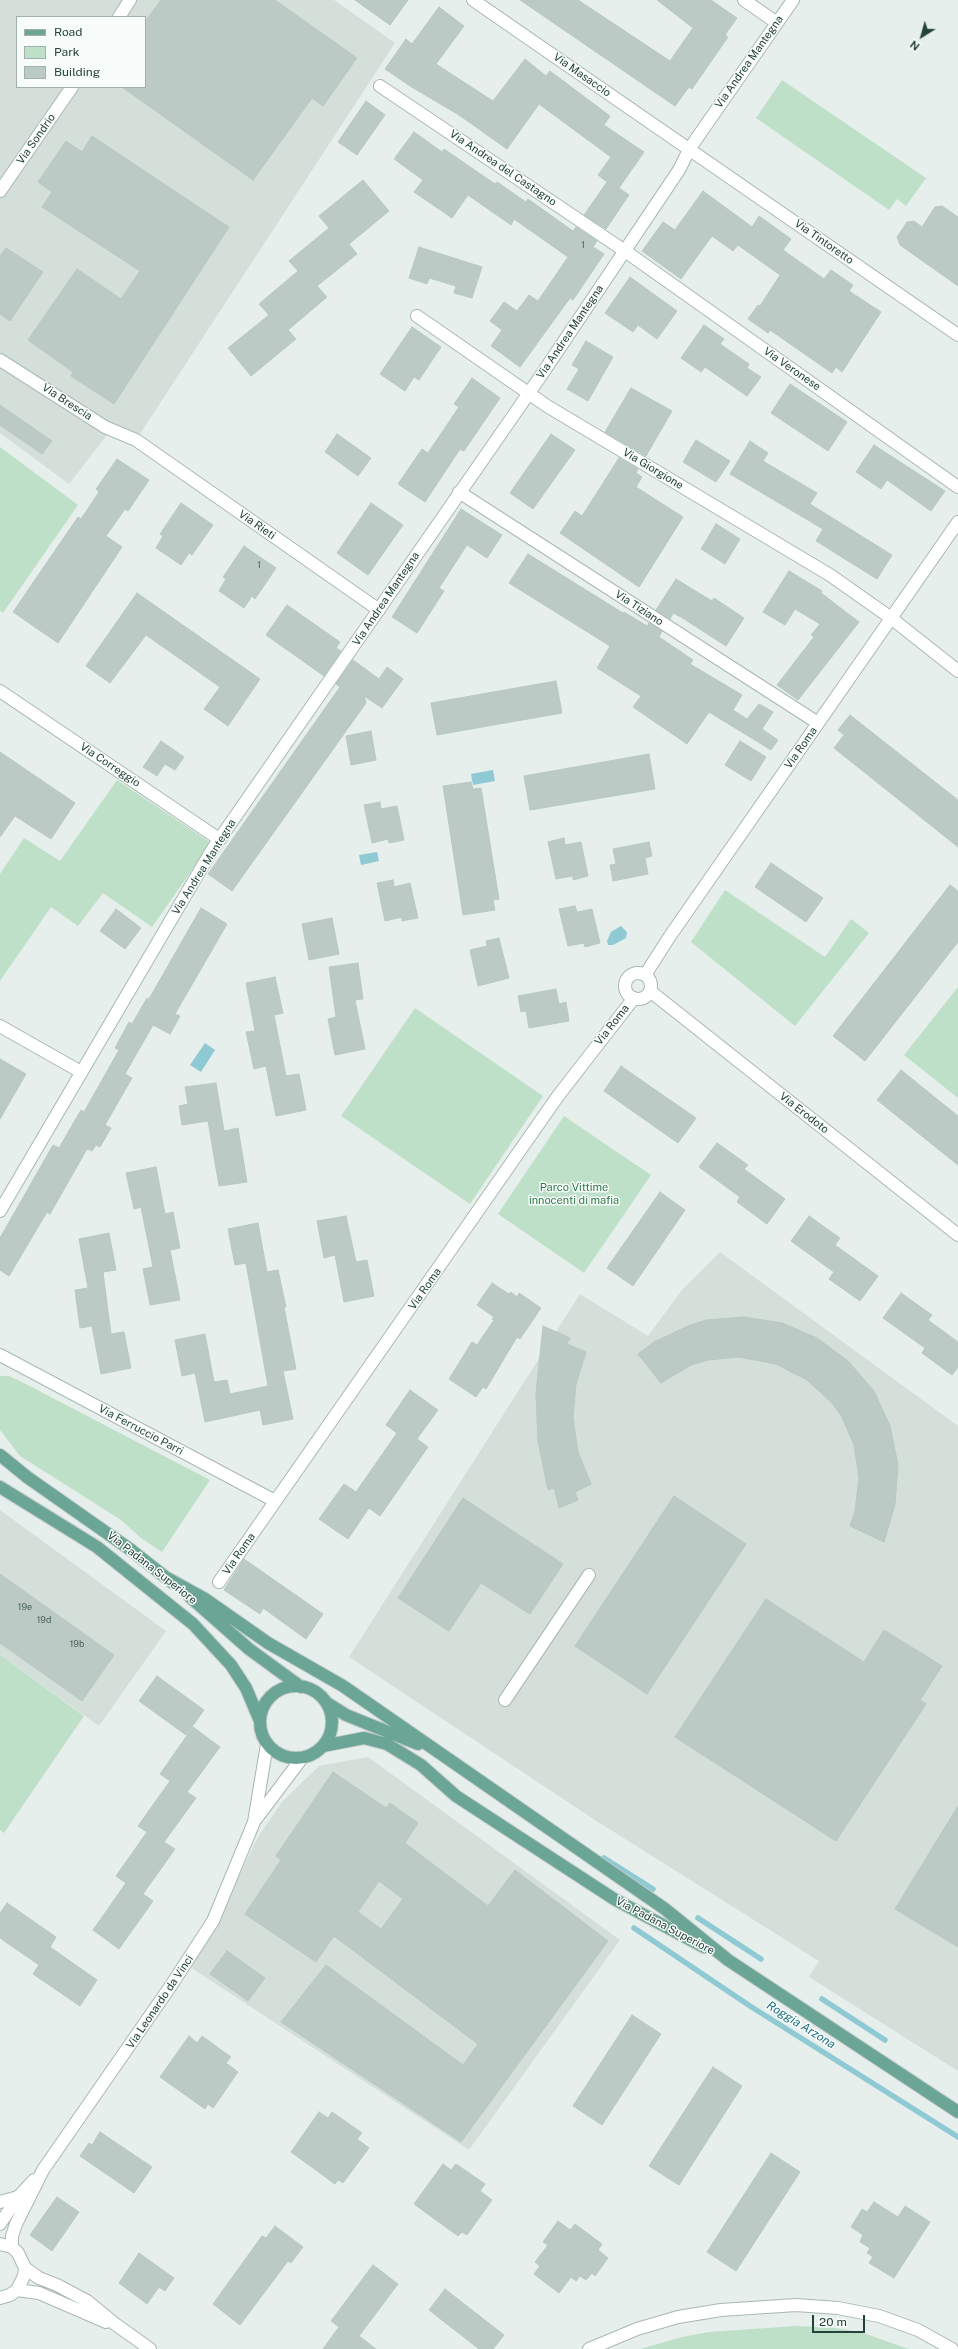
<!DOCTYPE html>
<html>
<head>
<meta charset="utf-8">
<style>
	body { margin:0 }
	#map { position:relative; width:958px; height:2349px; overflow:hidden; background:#e6efeb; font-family:"Public Sans",sans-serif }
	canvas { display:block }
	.legend { position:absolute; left:16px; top:16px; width:130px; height:72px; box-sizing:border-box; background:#f7fbf9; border:1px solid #a3b1ad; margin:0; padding:5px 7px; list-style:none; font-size:12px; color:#24423a }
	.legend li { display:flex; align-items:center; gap:8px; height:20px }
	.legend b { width:20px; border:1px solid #a3b1ad }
	.north { position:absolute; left:902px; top:16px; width:40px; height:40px; -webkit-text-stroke:3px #f7fbf9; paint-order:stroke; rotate:217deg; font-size:11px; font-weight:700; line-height:16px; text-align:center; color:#24423a }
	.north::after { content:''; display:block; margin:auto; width:14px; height:18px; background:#24423a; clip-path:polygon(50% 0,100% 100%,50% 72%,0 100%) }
	.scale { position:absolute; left:812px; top:2315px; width:53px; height:18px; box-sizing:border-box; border:2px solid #24423a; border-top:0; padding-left:5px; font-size:12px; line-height:14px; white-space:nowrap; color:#24423a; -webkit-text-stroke:3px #f7fbf9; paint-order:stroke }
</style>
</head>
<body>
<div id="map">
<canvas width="958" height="2349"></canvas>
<ul class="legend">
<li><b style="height:5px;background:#6aa596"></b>Road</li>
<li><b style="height:11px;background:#bfe0c8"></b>Park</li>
<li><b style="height:11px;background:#bbcac4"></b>Building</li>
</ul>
<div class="north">N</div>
<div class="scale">20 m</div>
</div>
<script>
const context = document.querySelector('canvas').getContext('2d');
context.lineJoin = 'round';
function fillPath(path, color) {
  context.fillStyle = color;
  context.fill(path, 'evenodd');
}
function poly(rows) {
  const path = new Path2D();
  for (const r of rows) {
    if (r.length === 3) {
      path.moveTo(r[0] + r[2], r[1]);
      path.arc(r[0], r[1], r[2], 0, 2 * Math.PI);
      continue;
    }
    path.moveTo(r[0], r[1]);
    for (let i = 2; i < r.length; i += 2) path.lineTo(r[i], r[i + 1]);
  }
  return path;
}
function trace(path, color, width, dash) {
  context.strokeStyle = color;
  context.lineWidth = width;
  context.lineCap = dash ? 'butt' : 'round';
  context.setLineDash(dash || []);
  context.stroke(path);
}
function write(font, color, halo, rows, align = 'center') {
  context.font = font + ' "Public Sans",sans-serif';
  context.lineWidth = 3;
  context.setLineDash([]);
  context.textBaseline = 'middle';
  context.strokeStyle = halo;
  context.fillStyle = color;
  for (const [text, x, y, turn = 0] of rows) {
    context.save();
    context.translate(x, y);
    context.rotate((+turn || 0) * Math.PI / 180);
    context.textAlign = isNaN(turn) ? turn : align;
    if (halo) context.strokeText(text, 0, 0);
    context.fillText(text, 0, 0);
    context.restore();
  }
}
fillPath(poly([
	[0,0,334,0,395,43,136,440,114,426,69,484,0,433],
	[17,17,145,17,145,87,17,87],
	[720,1252,958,1426,958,2071,809,1977,819,1961,595,1820,349,1657,580,1294,648,1336,682,1290],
	[0,1510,166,1631,99,1726,0,1655],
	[368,1757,620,1940,469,2150,190,1967,217,1922,258,1837,282,1802,319,1766]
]), '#d4dfda');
fillPath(poly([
	[782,80,926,178,906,206,897,199,889,210,756,118],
	[0,447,78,505,3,613,0,611],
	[117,780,211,843,152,927,103,893,78,926,51,907,0,981,0,874,24,838,60,861],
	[725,890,825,957,851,919,869,933,795,1026,691,942],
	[958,987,958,1098,904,1055],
	[415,1008,543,1096,470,1204,341,1116],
	[564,1116,651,1175,584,1273,498,1214],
	[0,1376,9,1376,22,1382,210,1480,162,1552,141,1538,121,1520,20,1456,0,1430],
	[0,1655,84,1716,4,1833,0,1830],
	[796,2326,835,2328,860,2332,909,2349,640,2349,682,2337,709,2332]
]), '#bfe0c8');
fillPath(poly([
	[493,770,495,781,473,785,471,774],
	[377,852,379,861,361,865,359,855],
	[621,926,627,932,626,938,613,945,608,945,607,941,611,932],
	[205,1043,215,1050,201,1072,190,1065]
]), '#8ec9d4');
trace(poly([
	[604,1858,653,1889],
	[698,1918,761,1959],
	[634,1928,750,2006,958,2137],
	[822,1999,885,2040]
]), '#8ec9d4', 5.5);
const building = poly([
	[161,0,275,0,357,58,323,106,312,98,253,180,122,87,145,87,145,22,161,0],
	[355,0,408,0,390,25,355,0],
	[520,0,578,0,670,61,693,28,657,0,711,0,737,18,725,35,728,37,692,89,689,87,675,106,520,0],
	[439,7,464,26,436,64,493,101,525,59,546,76,550,71,610,116,604,125,644,152,619,188,629,195,606,229,584,215,607,182,598,175,611,157,539,104,507,149,459,115,410,86,385,69,406,39,412,44,439,7],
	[366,101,385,115,357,155,338,142,366,101],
	[414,132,442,152,444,149,495,184,497,182,526,202,528,199,573,231,576,227,597,241,593,247,604,254,573,300,570,298,520,367,491,346,502,330,490,321,504,302,517,311,529,295,538,301,568,257,514,219,511,225,468,195,452,218,414,192,423,180,394,159,414,132],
	[92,136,229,227,114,404,71,376,73,372,28,340,77,269,121,299,140,271,42,207,52,192,38,182,66,141,82,152,92,136],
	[363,180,389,211,349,244,357,254,317,286,327,297,288,330,296,339,251,376,228,348,269,315,259,304,298,271,289,261,329,228,319,216,363,180],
	[703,191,752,227,759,216,791,239,783,250,824,279,831,270,853,285,849,291,881,312,842,372,836,367,832,373,770,330,768,333,748,319,758,305,760,306,780,275,738,245,733,251,712,236,681,279,642,251,663,222,675,230,703,191],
	[942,206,958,217,958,286,900,245,897,237,907,222,914,221,922,227,935,207,942,206],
	[419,247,482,267,472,298,454,293,456,286,429,278,427,284,409,278,419,247],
	[6,248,43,272,10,321,0,314,0,256,6,248],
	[630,277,677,311,657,339,638,325,633,332,605,313,630,277],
	[704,325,724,339,720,344,749,364,747,368,761,377,747,396,705,367,701,372,681,358,704,325],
	[412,327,441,347,419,380,414,377,405,391,380,374,412,327],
	[586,341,613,357,588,401,567,389,579,369,572,365,586,341],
	[472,378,500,398,464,451,460,449,425,502,398,484,422,449,428,453,459,407,454,404,472,378],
	[790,384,847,422,828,451,771,413,790,384],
	[631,388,672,411,646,456,605,432,631,388],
	[0,405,52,441,42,454,0,425,0,405],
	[337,434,371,458,358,476,325,452,337,434],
	[551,434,575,450,533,509,510,493,551,434],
	[696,440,730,461,716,482,683,462,696,440],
	[750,441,768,453,763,461,817,493,810,504,892,555,877,579,816,541,823,529,730,474,750,441],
	[874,445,945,491,931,511,887,480,881,489,856,472,874,445],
	[619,458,638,469,636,473,642,477,636,487,683,517,639,587,560,533,575,511,582,516,619,458],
	[117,459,149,480,128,511,125,509,106,536,122,547,58,643,13,612,78,517,81,519,99,492,96,489,117,459],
	[181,503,213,525,192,555,189,553,181,565,156,548,163,536,160,534,181,503],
	[371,503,403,525,368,575,337,553,371,503],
	[461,509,502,535,487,558,467,545,439,588,444,591,417,633,392,617,461,509],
	[716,524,740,539,725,564,701,549,716,524],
	[244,546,276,568,255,599,252,596,244,608,219,591,226,579,223,577,244,546],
	[528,554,623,613,624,612,647,626,649,623,662,631,659,637,693,660,690,664,742,695,733,710,747,719,759,704,773,712,762,729,778,740,771,750,709,712,687,744,633,707,641,696,597,668,610,646,509,583,528,554],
	[789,571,822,591,821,593,859,622,798,700,777,685,814,637,811,635,820,624,795,609,785,625,763,612,789,571],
	[676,579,712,601,714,598,744,618,726,646,681,617,673,613,670,619,656,610,676,579],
	[137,593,260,679,228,726,204,709,220,687,146,635,110,683,86,666,137,593],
	[287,605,340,642,336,648,341,651,324,676,266,635,287,605],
	[353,660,379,679,387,667,403,679,382,708,364,696,366,703,232,891,208,874,340,687,336,684,353,660],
	[556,681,562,713,437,735,431,703,556,681],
	[850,715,958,800,958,847,834,748,844,735,838,730,850,715],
	[371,731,376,760,351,765,346,736,371,731],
	[161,741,184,757,175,770,165,764,157,776,143,767,161,741],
	[740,741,766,757,751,781,725,765,740,741],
	[0,752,75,803,51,839,15,816,0,837,0,752],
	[649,754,655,789,530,810,524,776,649,754],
	[471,782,473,789,481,788,499,899,493,900,495,910,463,915,443,786,471,782],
	[380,802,381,809,397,806,404,840,389,843,388,839,372,843,364,805,380,802],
	[564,838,565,845,581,842,588,876,573,880,573,876,556,879,548,842,564,838],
	[649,842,652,856,645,858,648,874,613,881,610,865,616,864,613,849,649,842],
	[771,863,823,898,806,922,755,887,771,863],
	[393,880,394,887,410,883,418,918,402,921,402,917,385,921,377,883,393,880],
	[950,885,958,891,958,942,865,1061,833,1036,950,885],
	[575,906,577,912,592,909,600,943,585,947,584,943,568,946,559,909,575,906],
	[201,908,227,924,175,1014,180,1016,170,1034,153,1025,125,1074,132,1078,105,1125,111,1128,100,1147,96,1145,92,1151,87,1149,50,1214,47,1212,9,1276,0,1270,0,1238,53,1145,59,1148,81,1110,84,1112,119,1050,115,1048,129,1022,132,1024,147,998,149,999,201,908],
	[116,909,141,928,125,949,100,931,116,909],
	[332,918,339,954,309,960,302,924,332,918],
	[499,938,509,978,478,986,470,950,487,946,486,941,499,938],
	[358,963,363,999,355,1000,365,1049,335,1055,328,1019,336,1017,329,967,358,963],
	[275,977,283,1013,274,1015,286,1076,299,1074,306,1110,276,1116,266,1066,254,1069,246,1032,255,1031,246,983,275,977],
	[556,989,559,1004,566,1002,569,1021,529,1028,526,1011,521,1012,518,996,556,989],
	[0,1059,26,1074,0,1119,0,1059],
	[621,1066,696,1118,678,1143,604,1091,621,1066],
	[901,1070,958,1116,958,1165,877,1100,901,1070],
	[216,1083,224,1131,238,1128,247,1182,219,1186,208,1121,182,1125,179,1106,188,1104,185,1087,216,1083],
	[717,1143,748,1165,744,1169,785,1199,767,1224,737,1202,740,1197,699,1167,717,1143],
	[156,1167,165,1214,173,1212,180,1248,170,1250,180,1300,150,1305,143,1269,153,1267,141,1207,134,1209,126,1173,156,1167],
	[660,1192,685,1210,633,1286,607,1268,660,1192],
	[346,1216,356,1262,367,1260,374,1296,344,1302,335,1255,324,1258,317,1221,346,1216],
	[809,1216,840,1238,835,1245,878,1276,860,1301,829,1279,834,1272,791,1241,809,1216],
	[258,1223,267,1272,278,1270,286,1307,284,1307,296,1369,283,1371,293,1419,263,1425,260,1410,205,1422,195,1373,182,1376,175,1340,205,1334,214,1382,227,1380,230,1394,268,1386,246,1263,235,1265,228,1229,258,1223],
	[109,1233,116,1270,103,1272,111,1334,124,1332,131,1368,101,1374,92,1326,80,1328,75,1290,88,1288,79,1239,109,1233],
	[492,1283,509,1294,511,1292,517,1297,519,1293,541,1308,520,1339,517,1337,486,1389,483,1387,476,1397,449,1379,472,1342,477,1345,494,1320,492,1319,494,1317,477,1305,492,1283],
	[901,1293,932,1315,928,1320,958,1342,958,1367,952,1375,922,1353,925,1348,883,1318,901,1293],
	[744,1317,782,1323,817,1338,848,1361,874,1391,890,1426,898,1465,895,1504,884,1542,850,1526,855,1511,859,1478,854,1445,841,1415,831,1402,807,1380,776,1364,739,1357,708,1360,691,1365,661,1383,638,1354,654,1342,688,1326,706,1320,744,1317],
	[543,1326,570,1338,567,1344,586,1352,576,1384,573,1418,578,1452,591,1484,575,1492,578,1500,559,1508,554,1488,548,1490,538,1441,536,1393,543,1326],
	[410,1390,438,1410,417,1439,428,1447,380,1516,369,1508,348,1539,319,1519,344,1484,356,1492,397,1433,386,1425,410,1390],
	[674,1496,746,1544,647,1694,575,1646,674,1496],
	[463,1498,563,1564,530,1614,481,1583,449,1631,398,1598,463,1498],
	[244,1559,323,1614,306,1639,263,1608,260,1614,224,1590,244,1559],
	[0,1574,114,1655,82,1701,0,1643,0,1574],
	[766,1599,864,1662,884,1630,942,1666,920,1700,926,1704,836,1841,675,1737,766,1599],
	[157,1676,204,1710,186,1735,139,1701,157,1676],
	[193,1727,220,1747,187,1792,196,1798,164,1842,175,1849,143,1894,153,1901,119,1949,93,1930,126,1883,116,1876,147,1832,138,1826,170,1781,160,1774,193,1727],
	[333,1772,386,1808,390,1803,418,1823,405,1843,488,1906,515,1870,608,1941,461,2142,281,2022,326,1965,463,2065,478,2044,334,1936,316,1962,245,1914,281,1860,276,1856,333,1772],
	[379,1881,403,1899,381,1929,358,1912,379,1881],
	[958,1806,958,1947,895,1909,958,1806],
	[7,1903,56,1937,50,1947,97,1980,80,2006,33,1974,39,1965,0,1938,0,1913,7,1903],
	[227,1951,265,1978,248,2001,210,1974,227,1951],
	[632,2015,661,2034,602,2125,573,2106,632,2015],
	[189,2036,197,2043,202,2036,231,2057,226,2063,238,2072,213,2108,208,2104,205,2109,160,2077,189,2036],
	[713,2067,742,2086,679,2185,649,2166,713,2067],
	[319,2112,328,2118,332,2112,362,2133,357,2139,369,2148,343,2183,338,2180,335,2184,291,2152,319,2112],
	[100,2132,152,2167,134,2193,80,2156,89,2143,92,2145,100,2132],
	[771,2153,800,2172,736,2271,707,2252,771,2153],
	[443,2164,451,2170,456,2164,485,2184,480,2191,492,2200,467,2235,462,2232,458,2236,414,2204,443,2164],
	[57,2197,79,2212,52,2251,30,2235,57,2197],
	[874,2202,898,2217,905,2206,930,2222,894,2278,869,2263,873,2257,867,2253,870,2248,860,2242,863,2235,851,2227,862,2209,867,2212,874,2202],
	[558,2221,570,2230,575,2224,602,2244,598,2250,608,2258,595,2276,592,2273,586,2280,580,2276,576,2281,571,2277,559,2293,534,2274,540,2266,535,2262,548,2245,543,2242,558,2221],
	[275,2226,303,2247,291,2263,288,2261,240,2325,213,2304,262,2236,266,2238,275,2226],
	[139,2253,174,2278,165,2291,159,2287,147,2304,119,2283,139,2253],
	[373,2265,398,2284,359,2336,376,2349,323,2349,339,2327,331,2321,373,2265],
	[445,2289,504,2335,493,2349,479,2349,429,2310,445,2289]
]);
fillPath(building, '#bbcac4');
trace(building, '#b8c9c2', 1);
const pedestrian = poly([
	[505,1700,589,1575]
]);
const minor = poly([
	[473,0,958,335],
	[744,0,777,23],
	[119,17,130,0],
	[380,86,625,251,958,487],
	[0,191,72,87],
	[417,316,547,406,830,575,891,618,958,671],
	[0,360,105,427,136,440,379,610],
	[459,492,818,723],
	[0,691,219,839],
	[638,986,13],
	[645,975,670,936,958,522],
	[650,991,958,1235],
	[0,1026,81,1072],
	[0,1211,212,850,538,380,679,170,690,148,793,0],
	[0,1355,275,1501],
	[219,1582,558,1096,634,998],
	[0,2202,18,2197],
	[25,2268,39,2278,57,2285,87,2301,115,2324,150,2349],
	[17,2290,39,2293,106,2322],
	[589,2349,637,2329,678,2317,721,2310,796,2305,838,2308,879,2316,918,2330,952,2349]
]);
const tertiary = poly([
	[256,1819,302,1758],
	[0,2224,18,2197,34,2180],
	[0,2244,12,2247,18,2253,25,2268,24,2276,17,2290,10,2295,0,2298],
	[12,2247,12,2236,16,2224,43,2170,170,1987,213,1921,254,1822,267,1744]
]);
const primary = poly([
	[0,1455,27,1477,131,1550,173,1583],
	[0,1487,97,1547,193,1624,231,1665,246,1688,260,1721],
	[167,1578,205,1599,268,1643,343,1686,665,1909,728,1960,958,2112],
	[190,1597,249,1649,301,1687],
	[296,1722,36],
	[327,1703,346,1715,418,1744],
	[323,1746,364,1738,387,1744,421,1765,456,1796,614,1899,704,1947]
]);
trace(pedestrian, '#a8b8b2', 14);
trace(minor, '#a8b8b2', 14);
trace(tertiary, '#a8b8b2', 14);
trace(primary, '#c2cac8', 14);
trace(pedestrian, '#fff', 12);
trace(minor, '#fff', 12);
trace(tertiary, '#fff', 12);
trace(primary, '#6aa596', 12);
write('9px', '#4a645c', null, [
	["1",583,245],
	["1",259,565],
	["19e",25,1607],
	["19d",44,1620],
	["19b",77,1644]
]);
write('11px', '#24423a', '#f7fbf9', [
	["Via Andrea Mantegna",749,62,-55],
	["Via Masaccio",582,75,35],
	["Via Sondrio",36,139,-55],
	["Via Andrea del Castagno",503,168,34],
	["Via Tintoretto",824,242,35],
	["Via Andrea Mantegna",570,332,-56],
	["Via Veronese",792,369,35],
	["Via Brescia",67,402,33],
	["Via Giorgione",653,469,31],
	["Via Rieti",257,525,35],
	["Via Andrea Mantegna",386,599,-56],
	["Via Tiziano",639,608,33],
	["Via Roma",801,748,-55],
	["Via Correggio",110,765,34],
	["Via Andrea Mantegna",204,867,-58],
	["Via Roma",612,1025,-52],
	["Via Erodoto",804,1113,38],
	["Via Roma",425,1289,-55],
	["Via Ferruccio Parri",141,1430,28],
	["Via Roma",239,1554,-55],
	["Via Padana Superiore",152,1568,38],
	["Via Padana Superiore",665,1926,28],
	["Via Leonardo da Vinci",160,2002,-56]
]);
write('11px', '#2d7a4b', '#f7fbf9', [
	["Parco Vittime",574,1188],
	["innocenti di mafia",574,1201]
]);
write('italic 12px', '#1c6f80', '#f7fbf9', [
	["Roggia Arzona",801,2025,32]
]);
</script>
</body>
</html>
